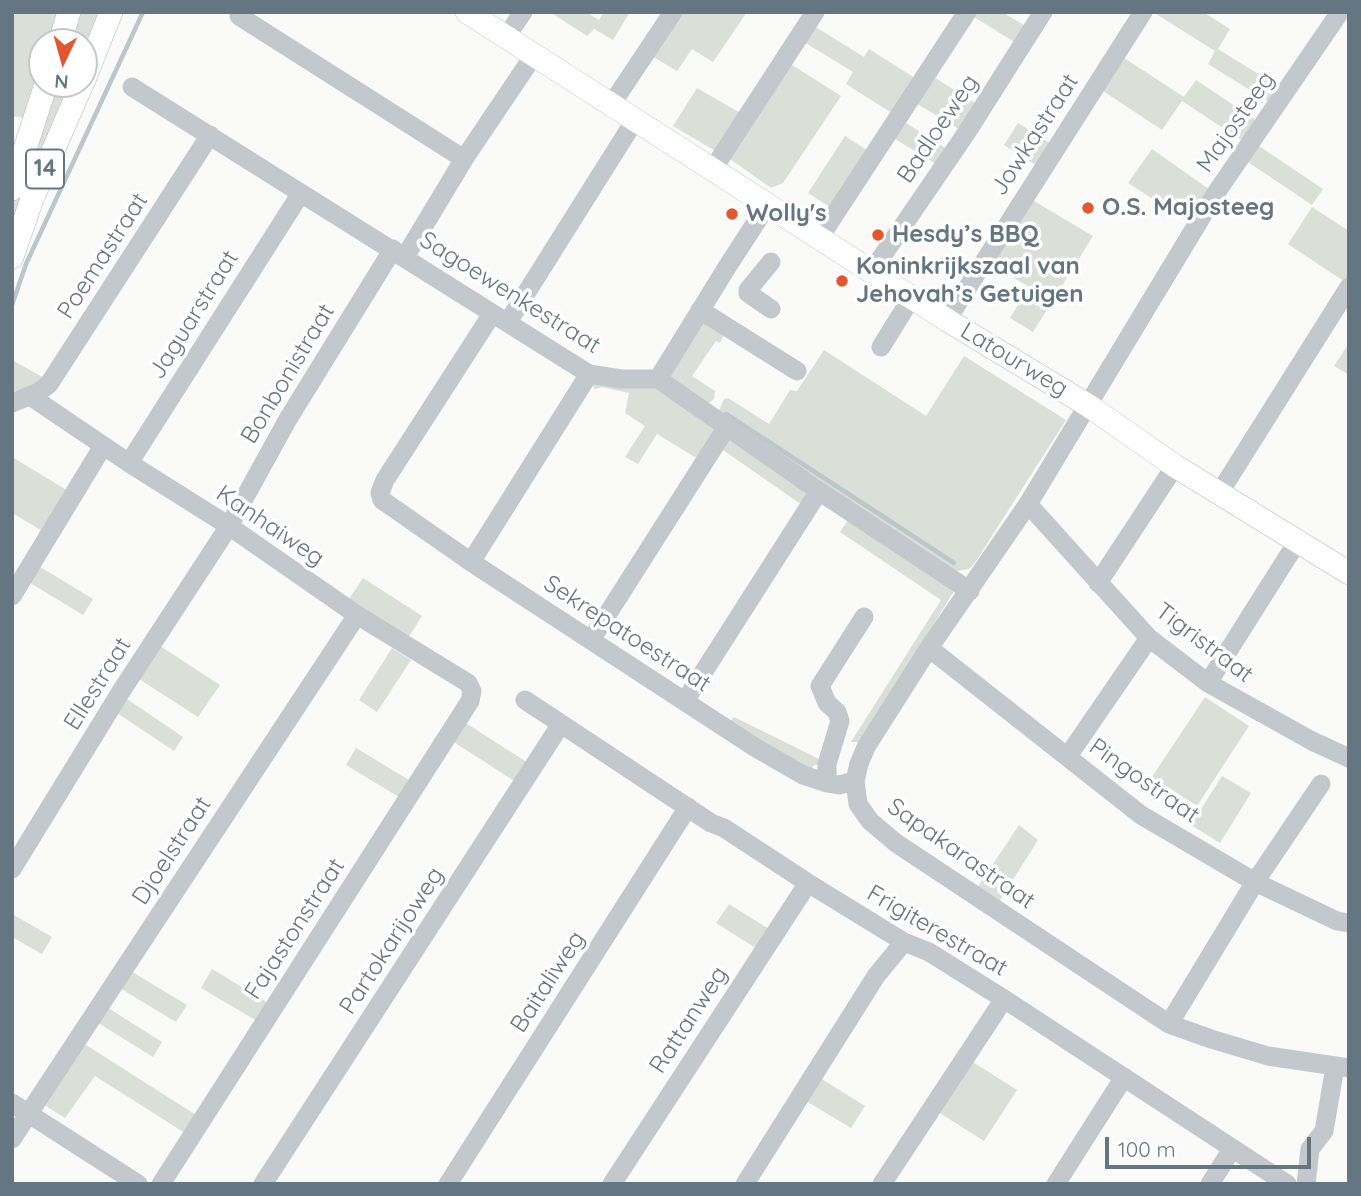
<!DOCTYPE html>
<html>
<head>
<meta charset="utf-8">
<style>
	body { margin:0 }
	#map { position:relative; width:1361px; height:1196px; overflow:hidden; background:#fafaf8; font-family:Quicksand,sans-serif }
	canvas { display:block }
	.frame { position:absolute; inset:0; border:14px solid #657683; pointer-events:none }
	.north { position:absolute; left:28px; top:28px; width:70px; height:70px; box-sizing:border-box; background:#fff; border:2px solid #c1c8cd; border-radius:50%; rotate:185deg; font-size:19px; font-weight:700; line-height:28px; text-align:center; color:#657683 }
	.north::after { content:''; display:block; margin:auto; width:24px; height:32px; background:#e4572e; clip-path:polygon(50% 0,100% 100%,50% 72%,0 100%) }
	.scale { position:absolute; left:1105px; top:1137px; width:206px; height:32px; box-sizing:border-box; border:4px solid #657683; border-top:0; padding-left:9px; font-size:21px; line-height:24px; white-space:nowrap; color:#657683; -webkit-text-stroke:5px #fff; paint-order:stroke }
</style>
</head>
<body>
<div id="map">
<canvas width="1361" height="1196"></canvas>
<div class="frame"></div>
<div class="north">N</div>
<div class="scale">100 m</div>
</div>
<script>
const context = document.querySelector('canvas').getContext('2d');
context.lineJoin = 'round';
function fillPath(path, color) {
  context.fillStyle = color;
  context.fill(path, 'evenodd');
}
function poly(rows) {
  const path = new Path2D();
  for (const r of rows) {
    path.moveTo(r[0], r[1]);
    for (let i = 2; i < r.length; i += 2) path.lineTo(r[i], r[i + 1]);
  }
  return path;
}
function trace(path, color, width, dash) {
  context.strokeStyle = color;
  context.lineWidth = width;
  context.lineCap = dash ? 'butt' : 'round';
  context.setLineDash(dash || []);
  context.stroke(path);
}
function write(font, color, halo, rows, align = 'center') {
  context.font = font + ' Quicksand,sans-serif';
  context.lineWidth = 7;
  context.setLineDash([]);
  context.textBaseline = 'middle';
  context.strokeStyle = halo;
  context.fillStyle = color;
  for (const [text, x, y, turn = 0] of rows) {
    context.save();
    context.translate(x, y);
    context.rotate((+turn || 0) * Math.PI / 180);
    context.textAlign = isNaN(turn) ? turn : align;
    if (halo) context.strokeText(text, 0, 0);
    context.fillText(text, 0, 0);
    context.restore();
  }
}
fillPath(poly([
	[12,12,62,12,52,42,42,42,42,73,30,119,12,116],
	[76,12,104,12,84,63,84,42,66,42],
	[550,12,586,12,599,20,604,12,630,12,613,40,594,29,587,36],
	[678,12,747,12,713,62,692,49,677,71,650,55],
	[973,12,1002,12,1029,28,1019,45,971,15],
	[1153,12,1203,12,1230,29,1218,49,1284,90,1274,105,1208,64,1215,51],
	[814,26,864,57,869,49,918,80,895,115,846,84,853,72,804,42],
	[1121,56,1184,97,1196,80,1259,122,1244,142,1182,101,1162,130,1100,89],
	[786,61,841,96,783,183,771,188,730,159],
	[932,76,980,106,962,131,914,102],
	[53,84,74,84,12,230,12,208],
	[697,88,742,114,717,152,673,126],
	[903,121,950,151,939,166,892,137],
	[1018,123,1053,145,1039,167,1004,145],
	[845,136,870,152,833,209,808,193],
	[1256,144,1323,189,1312,205,1245,160],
	[1152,149,1213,192,1190,223,1128,183],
	[1029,198,1093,236,1033,332,1010,318,1029,287,988,262],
	[1312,207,1349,231,1349,276,1345,282,1288,244],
	[696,320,726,332,720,343,716,341,692,376,715,391,714,399,706,405,670,381,671,360],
	[1349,343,1349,375,1334,366],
	[824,350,926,416,964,356,1066,420,974,564,969,569,956,571,718,413,724,399,728,398,769,424,790,390,797,391],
	[12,360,46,379,32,389,12,392],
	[590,383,648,384,712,425,714,431,698,459,657,434,638,464,625,457,645,426,625,413,629,393,602,387,595,389],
	[730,437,805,489,806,494,802,505,723,450],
	[12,457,70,492,46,533,12,513],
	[850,517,954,591,861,742,851,742,941,600,840,532],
	[37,565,93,599,83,615,27,581],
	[363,578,422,616,408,638,349,599],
	[157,644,220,685,198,717,136,677],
	[392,648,411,660,377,712,359,700],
	[124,697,183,737,174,751,114,711],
	[1205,697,1249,726,1197,806,1152,777],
	[734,717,819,759,819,765,814,765,810,771,730,722],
	[461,720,528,763,516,782,449,739],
	[356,748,409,780,399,797,346,765],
	[1222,776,1251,793,1220,843,1191,825],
	[1019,825,1038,840,999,902,977,888],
	[729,904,772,931,759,950,716,923],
	[12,914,52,937,42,954,12,937],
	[212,969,268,1003,257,1021,201,988],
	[129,970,187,1005,176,1022,118,987],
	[105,1006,162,1042,153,1057,95,1021],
	[83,1043,196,1115,185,1133,95,1076,65,1118,46,1106,44,1101],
	[968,1059,1017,1090,984,1141,935,1110],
	[820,1078,865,1106,851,1128,806,1101]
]), '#dadfd7');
trace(poly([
	[12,305,26,264,143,12],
	[726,414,954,563]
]), '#bbc7cb', 4.5);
const major = poly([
	[467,12,947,320,1089,406,1175,466,1349,573],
	[60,42,69,12],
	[84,80,111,12],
	[12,189,46,84],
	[12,257,32,199,82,84]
]);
trace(major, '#b5babe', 24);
trace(poly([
	[1340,12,1216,193,1028,504,929,648,866,747,859,764,855,781,858,804,870,821,896,843,1169,1024,1211,1039,1268,1056,1349,1068],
	[239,16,464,159],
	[506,37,523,12],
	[132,87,589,374,621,379,658,379,819,491,970,591],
	[611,105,673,12],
	[713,169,815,12],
	[820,237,967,12],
	[405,257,464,159,534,55],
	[872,271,967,132,1043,12],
	[771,309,748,293,748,290,771,262],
	[700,310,797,371],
	[492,314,385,480,380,493,382,500,471,562,756,748,803,775,827,783,839,785,855,781],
	[947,320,1143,12],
	[508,322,635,120],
	[881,347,912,297],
	[658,379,729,264,768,204],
	[30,396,129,463,229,526,357,615,468,683,472,691,470,701,161,1184],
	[12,403,39,392,49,384,210,135],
	[129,463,301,193],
	[1220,492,1349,287],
	[1028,504,1149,638,1208,683,1312,741,1349,758],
	[471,562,589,374],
	[1098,583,1175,466],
	[12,596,103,446],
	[591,640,726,428],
	[929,648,1141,815,1255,882,1337,921,1349,923],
	[1208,683,1297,542],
	[525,700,711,823,724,828,808,883,904,942,929,952,1004,999,1287,1184],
	[685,701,819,491],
	[1068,756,1149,638],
	[827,783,827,764,840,721,837,712,827,703,820,686,864,617],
	[12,869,120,693,229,526,288,419,393,249],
	[1169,1024,1255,882,1321,784],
	[12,1103,138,1184],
	[12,1139,357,615],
	[263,1184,561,724],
	[448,1184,688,807],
	[612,1184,808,883],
	[745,1184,876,976,904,942],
	[882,1184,1004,999],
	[1056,1184,1124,1077],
	[1210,1184,1232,1149],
	[1306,1184,1310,1149,1324,1131,1335,1067]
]), '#c3c8cc', 19);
trace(major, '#fff', 23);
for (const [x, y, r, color] of [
	[1088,208,7,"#e4572e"],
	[732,214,7,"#e4572e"],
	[878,235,7,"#e4572e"],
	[842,281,7,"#e4572e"]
]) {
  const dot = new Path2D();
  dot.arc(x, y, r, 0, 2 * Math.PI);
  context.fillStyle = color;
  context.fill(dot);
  trace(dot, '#fff', 2.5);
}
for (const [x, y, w] of [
	[45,169,38]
]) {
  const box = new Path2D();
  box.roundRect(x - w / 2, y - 19.5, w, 39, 5);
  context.fillStyle = '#fff';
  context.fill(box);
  trace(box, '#657683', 2);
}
write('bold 23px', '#657683', null, [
	["14",45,169]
]);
write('24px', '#657683', '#fff', [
	["Majosteeg",1236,122,-55],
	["Badloeweg",938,129,-56],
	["Jowkastraat",1035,135,-57],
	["Poemastraat",103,256,-57],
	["Sagoewenkestraat",510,293,32],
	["Jaguarstraat",194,315,-58],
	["Latourweg",1014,360,31],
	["Bonbonistraat",288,374,-59],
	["Kanhaiweg",270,526,34],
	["Sekrepatoestraat",627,634,33],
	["Tigristraat",1204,643,37],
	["Ellestraat",98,684,-58],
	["Pingostraat",1144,781,35],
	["Djoelstraat",172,851,-57],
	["Sapakarastraat",961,854,35],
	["Fajastonstraat",295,929,-57],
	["Frigiterestraat",937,931,30],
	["Partokarijoweg",392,941,-57],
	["Baitaliweg",548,982,-57],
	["Rattanweg",689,1020,-57]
]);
write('bold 24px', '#657683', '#fff', [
	["O.S. Majosteeg",1102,208],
	["Wolly's",746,214],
	["Hesdy’s BBQ",892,235],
	["Koninkrijkszaal van",856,267],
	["Jehovah’s Getuigen",856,295]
], 'left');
</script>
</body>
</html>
